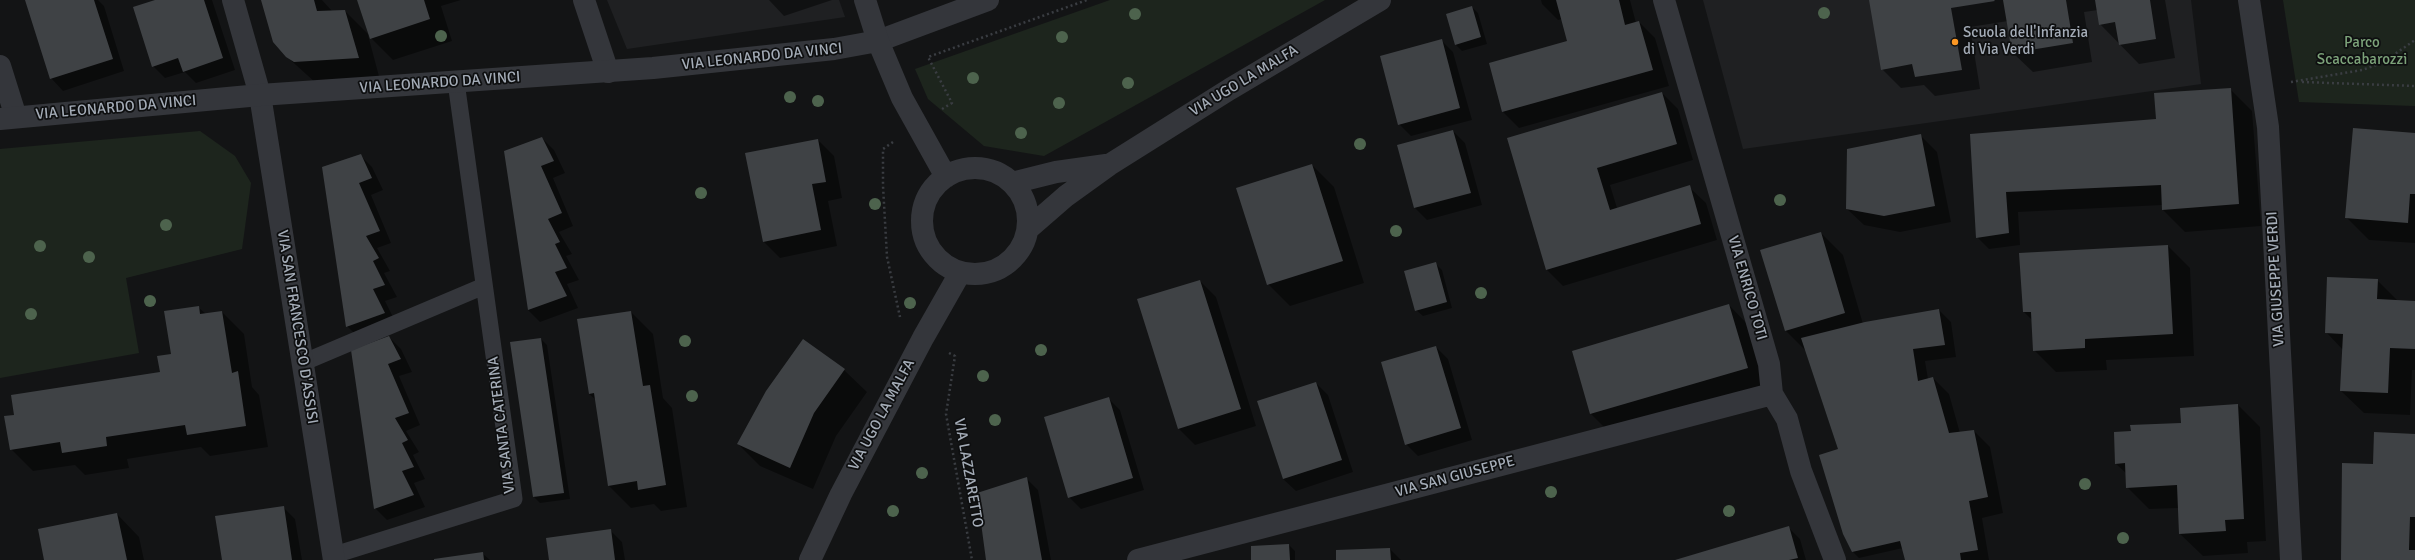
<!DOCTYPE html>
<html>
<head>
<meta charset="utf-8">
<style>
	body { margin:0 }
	canvas { display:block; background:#131415 }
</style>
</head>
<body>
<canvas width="2415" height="560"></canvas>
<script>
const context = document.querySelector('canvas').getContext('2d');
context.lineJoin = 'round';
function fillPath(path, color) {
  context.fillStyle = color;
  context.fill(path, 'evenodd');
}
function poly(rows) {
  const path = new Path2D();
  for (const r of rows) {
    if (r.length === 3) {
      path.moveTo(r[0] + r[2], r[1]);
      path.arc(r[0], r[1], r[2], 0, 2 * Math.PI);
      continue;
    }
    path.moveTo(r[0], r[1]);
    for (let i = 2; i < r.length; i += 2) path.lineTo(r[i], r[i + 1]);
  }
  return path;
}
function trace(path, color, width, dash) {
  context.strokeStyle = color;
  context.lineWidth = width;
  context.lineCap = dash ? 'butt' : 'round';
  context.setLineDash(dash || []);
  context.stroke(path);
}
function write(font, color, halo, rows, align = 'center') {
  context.font = font + ' Signika,sans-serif';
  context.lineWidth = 3.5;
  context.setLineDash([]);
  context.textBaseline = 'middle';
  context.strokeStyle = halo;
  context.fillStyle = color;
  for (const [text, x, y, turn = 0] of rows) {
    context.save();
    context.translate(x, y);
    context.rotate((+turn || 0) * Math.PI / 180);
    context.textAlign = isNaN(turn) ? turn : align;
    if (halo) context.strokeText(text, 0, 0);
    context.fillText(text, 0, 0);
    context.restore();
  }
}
fillPath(poly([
	[607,0,839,0,845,17,627,49],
	[1703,0,2191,0,2201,84,1743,149]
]), '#1f2022');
fillPath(poly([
	[1110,0,1325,0,1044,156,984,146,928,99,915,69],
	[2283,0,2415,0,2415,106,2299,102],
	[200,131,235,156,251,183,242,249,126,278,139,353,0,378,0,149]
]), '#1d251d');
fillPath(poly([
	[26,0,98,0,104,6,124,71,63,91,51,78],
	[158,0,212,0,235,70,196,83,185,72,165,78,153,66],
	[264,0,322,0,332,11,345,11,370,36,358,0,461,0,441,6,452,41,393,60,368,35,380,80,317,84,286,56],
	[769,0,832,0,784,16],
	[1541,0,1630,0,1636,23,1639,22,1655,38,1669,86,1519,128,1503,112,1568,41,1562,19,1558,20,1542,4],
	[1870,0,2165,0,2175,58,2139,64,2100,24,2098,10,2084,12,2092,62,2033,72,2013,53,2008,21,1970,27,1980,89,1935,96,1924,85,1901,88,1882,69],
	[1472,7,1478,13,1487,44,1462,51,1456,45],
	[1441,40,1453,52,1472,120,1411,136,1399,124],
	[2230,89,2252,111,2261,226,2185,232,2163,210,2163,205,2018,212,2020,245,1989,249,1977,237,1971,135,2156,120],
	[1662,93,1678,109,1693,160,1610,185,1617,208,1689,187,1706,203,1717,240,1563,286,1547,270,1508,139],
	[1453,131,1465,143,1482,205,1427,220,1415,208,1399,146],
	[2415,134,2415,243,2369,240,2347,218],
	[1920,135,1937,152,1951,222,1900,232,1864,225,1847,209],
	[542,138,554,150,565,173,553,178,573,226,559,232,572,254,566,256,579,280,567,284,578,308,540,322,528,310],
	[818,140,834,156,842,198,828,201,837,246,780,258,763,241],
	[360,155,372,167,383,190,371,195,391,243,377,248,390,271,384,273,397,297,385,301,397,325,359,338,347,326],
	[1312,165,1334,187,1364,283,1290,306,1268,284],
	[1821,233,1843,255,1863,324,1939,310,1951,322,1956,357,1925,361,1928,379,1933,378,1949,394,1960,433,1974,431,1990,447,2003,513,1982,518,1989,560,1906,560,1903,548,1859,558,1852,551,1839,450,1806,351,1786,331],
	[2168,246,2190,268,2194,356,2106,360,2107,370,2056,372,2034,350,2033,321,2024,312],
	[1436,264,1442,270,1452,308,1423,316,1416,310],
	[2377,280,2398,301,2415,302,2415,370,2412,370,2410,415,2364,413,2341,391,2343,350,2326,332],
	[1200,281,1216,297,1256,426,1195,445,1179,429],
	[1729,305,1751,328,1769,390,1613,436,1591,414],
	[198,307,206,314,222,312,244,334,252,387,259,395,268,447,210,456,201,447,127,459,129,468,85,475,75,465,33,471,11,449,15,415,161,373],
	[631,312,653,334,663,398,672,408,687,507,661,511,654,504,631,508,609,486,596,400,589,394],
	[389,337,401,349,412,372,399,376,420,425,406,431,419,452,413,455,425,479,414,483,425,507,387,520,375,508],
	[541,339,547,345,570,499,540,503,534,497,511,343],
	[804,341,844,370,867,392,836,436,813,489,760,466,738,444],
	[1436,347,1448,359,1472,440,1418,456,1406,444],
	[1316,383,1328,395,1353,472,1296,491,1283,479],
	[1108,398,1120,410,1144,490,1081,509,1069,497],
	[2238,405,2260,427,2266,541,2247,542,2248,553,2203,556,2180,534,2179,508,2149,509,2127,487,2127,474,2116,464,2132,432,2182,424],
	[2415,435,2415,560,2342,560,2343,464,2374,465],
	[1026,478,1038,490,1051,560,987,560],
	[283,507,295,519,302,560,223,560],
	[117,514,139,537,144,560,45,560],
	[1788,527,1800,539,1806,560,1677,560],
	[610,530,622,542,625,560,550,560],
	[1289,545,1295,551,1295,560,1252,560],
	[1390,549,1401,560,1337,560],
	[482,553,490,560,435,560]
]), '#0007');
fillPath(poly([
	[25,0,94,0,113,59,50,79],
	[155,0,204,0,223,58,183,72,178,58,152,67,133,7],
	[261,0,314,0,317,11,345,10,359,58,294,62,286,57,273,42],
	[357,0,424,0,430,19,370,39],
	[1556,0,1619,0,1625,25,1639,21,1653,70,1502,112,1489,63,1567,41],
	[1869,0,1994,0,1995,1,1951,8,1962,70,1915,77,1912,64,1881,70],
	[2003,0,2066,0,2073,43,2012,53],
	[2095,0,2150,0,2156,39,2119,45,2115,22,2099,25],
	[1472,6,1481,37,1455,45,1446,14],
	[1442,39,1460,108,1398,125,1380,56],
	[2231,88,2239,204,2162,210,2161,185,2006,192,2009,233,1976,238,1970,134,2156,119,2154,93],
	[1662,92,1677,144,1597,168,1610,210,1690,185,1701,224,1546,270,1507,138],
	[2353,128,2415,133,2415,194,2410,194,2408,223,2345,218],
	[1453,130,1471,193,1414,208,1397,145],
	[1921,134,1935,206,1884,216,1846,209,1847,149],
	[542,137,554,161,541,166,562,213,548,219,560,242,555,244,567,268,555,272,567,296,528,310,504,151],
	[818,139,826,182,812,184,821,230,763,242,745,153],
	[361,154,372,178,359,183,380,231,366,236,379,258,373,261,385,285,373,289,385,313,346,327,322,167],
	[1312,164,1343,261,1267,285,1236,188],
	[1821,232,1845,313,1785,331,1760,250],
	[2168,245,2173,334,2085,339,2085,348,2033,351,2031,312,2023,312,2019,253],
	[1436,262,1447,302,1415,311,1404,271],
	[2327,277,2378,279,2377,299,2415,301,2415,349,2390,348,2388,393,2340,391,2343,334,2325,333],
	[1200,280,1241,409,1178,429,1137,299],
	[1729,304,1748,368,1590,414,1572,351],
	[199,306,200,314,222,311,232,373,238,371,246,426,187,435,185,425,106,437,107,446,62,453,60,442,10,450,4,416,14,415,11,395,160,372,157,356,171,354,164,311],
	[1939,309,1945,345,1913,349,1918,381,1933,377,1949,433,1974,430,1988,497,1969,501,1978,550,1960,553,1961,560,1905,560,1900,541,1852,552,1843,534,1819,455,1838,449,1801,338,1865,322],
	[631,311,643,386,650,385,666,485,638,490,637,481,608,486,594,393,589,394,577,319],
	[389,336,401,359,388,364,409,413,395,418,408,440,402,443,414,467,402,471,414,495,374,509,351,350],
	[541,338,564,493,533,497,510,342],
	[803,339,845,369,814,413,790,468,737,444,766,391],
	[1436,346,1461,428,1405,445,1381,362],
	[1316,382,1342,460,1283,479,1257,401],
	[1109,397,1133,478,1068,498,1044,417],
	[2238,404,2244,519,2225,520,2226,531,2179,534,2177,485,2126,488,2125,463,2115,464,2114,432,2131,431,2130,425,2181,423,2180,408],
	[2374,432,2415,434,2415,517,2410,517,2409,550,2415,550,2415,560,2341,560,2342,463,2373,464],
	[1027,477,1042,560,986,560,977,493],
	[284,506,292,560,222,560,215,516],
	[117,513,127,560,44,560,38,529],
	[1789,526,1798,558,1789,560,1675,560],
	[611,529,615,560,549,560,546,538],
	[1289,544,1290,560,1251,560,1251,546],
	[1390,548,1391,560,1336,560,1336,550],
	[483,552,484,560,434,560,434,559]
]), '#3f4245');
trace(poly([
	[2291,82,2362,70,2382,63,2415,40],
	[2302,82,2415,86],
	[942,109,952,103,928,57,1087,0],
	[893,142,883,149,883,186,887,257,900,317],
	[949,353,955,356,946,414,972,560]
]), '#3a3d42', 2.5, [2, 3]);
trace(poly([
	[302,363,484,286],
	[334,555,514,499,456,82]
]), '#34363b', 17);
trace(poly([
	[233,0,260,95,334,560],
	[584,0,608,72],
	[1664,0,1769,364,1772,394,1787,419,1801,471,1835,560],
	[2249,0,2268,127,2291,560],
	[878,41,988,0],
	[0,66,16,117],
	[1138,560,1772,394]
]), '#34363b', 22);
trace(poly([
	[865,0,878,41,902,98,946,177],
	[0,119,260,95,653,68,834,49,878,41],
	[975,221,53],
	[1012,183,1056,172,1106,165],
	[1028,229,1066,196,1109,165,1230,89,1380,0],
	[810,560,841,494,923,338,960,273]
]), '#34363b', 22);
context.fillStyle = '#4d634d';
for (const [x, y] of [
	[1824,13],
	[1135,14],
	[441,36],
	[1062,37],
	[973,78],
	[1128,83],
	[790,97],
	[818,101],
	[1059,103],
	[1021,133],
	[1360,144],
	[701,193],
	[1780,200],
	[875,204],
	[166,225],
	[1396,231],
	[40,246],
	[89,257],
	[1481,293],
	[150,301],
	[910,303],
	[31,314],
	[685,341],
	[1041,350],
	[983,376],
	[692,396],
	[995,420],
	[922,473],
	[2085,484],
	[1551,492],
	[893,511],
	[1729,511],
	[2123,538]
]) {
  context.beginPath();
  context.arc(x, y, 6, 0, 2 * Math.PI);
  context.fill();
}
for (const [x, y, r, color] of [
	[1955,42,4,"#fd9824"]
]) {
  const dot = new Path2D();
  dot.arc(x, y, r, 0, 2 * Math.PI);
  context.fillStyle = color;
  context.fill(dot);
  trace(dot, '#0e0f10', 1.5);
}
write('15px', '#a4acb7', '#0e0f10', [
	["Scuola dell'Infanzia",1963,33],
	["di Via Verdi",1963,50]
], 'left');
write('15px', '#7da37a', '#0e0f10', [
	["Parco",2362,43],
	["Scaccabarozzi",2362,60]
]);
write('15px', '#a4acb7', '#0e0f10', [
	["VIA LEONARDO DA VINCI",762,57,-6],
	["VIA UGO LA MALFA",1244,81,-31],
	["VIA LEONARDO DA VINCI",440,83,-4],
	["VIA LEONARDO DA VINCI",116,108,-5],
	["VIA GIUSEPPE VERDI",2276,279,-93],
	["VIA ENRICO TOTI",1747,288,74],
	["VIA SAN FRANCESCO D'ASSISI",297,327,81],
	["VIA UGO LA MALFA",882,415,-62],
	["VIA SANTA CATERINA",502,425,-97],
	["VIA LAZZARETTO",968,473,80],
	["VIA SAN GIUSEPPE",1455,477,-15]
]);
</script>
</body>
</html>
